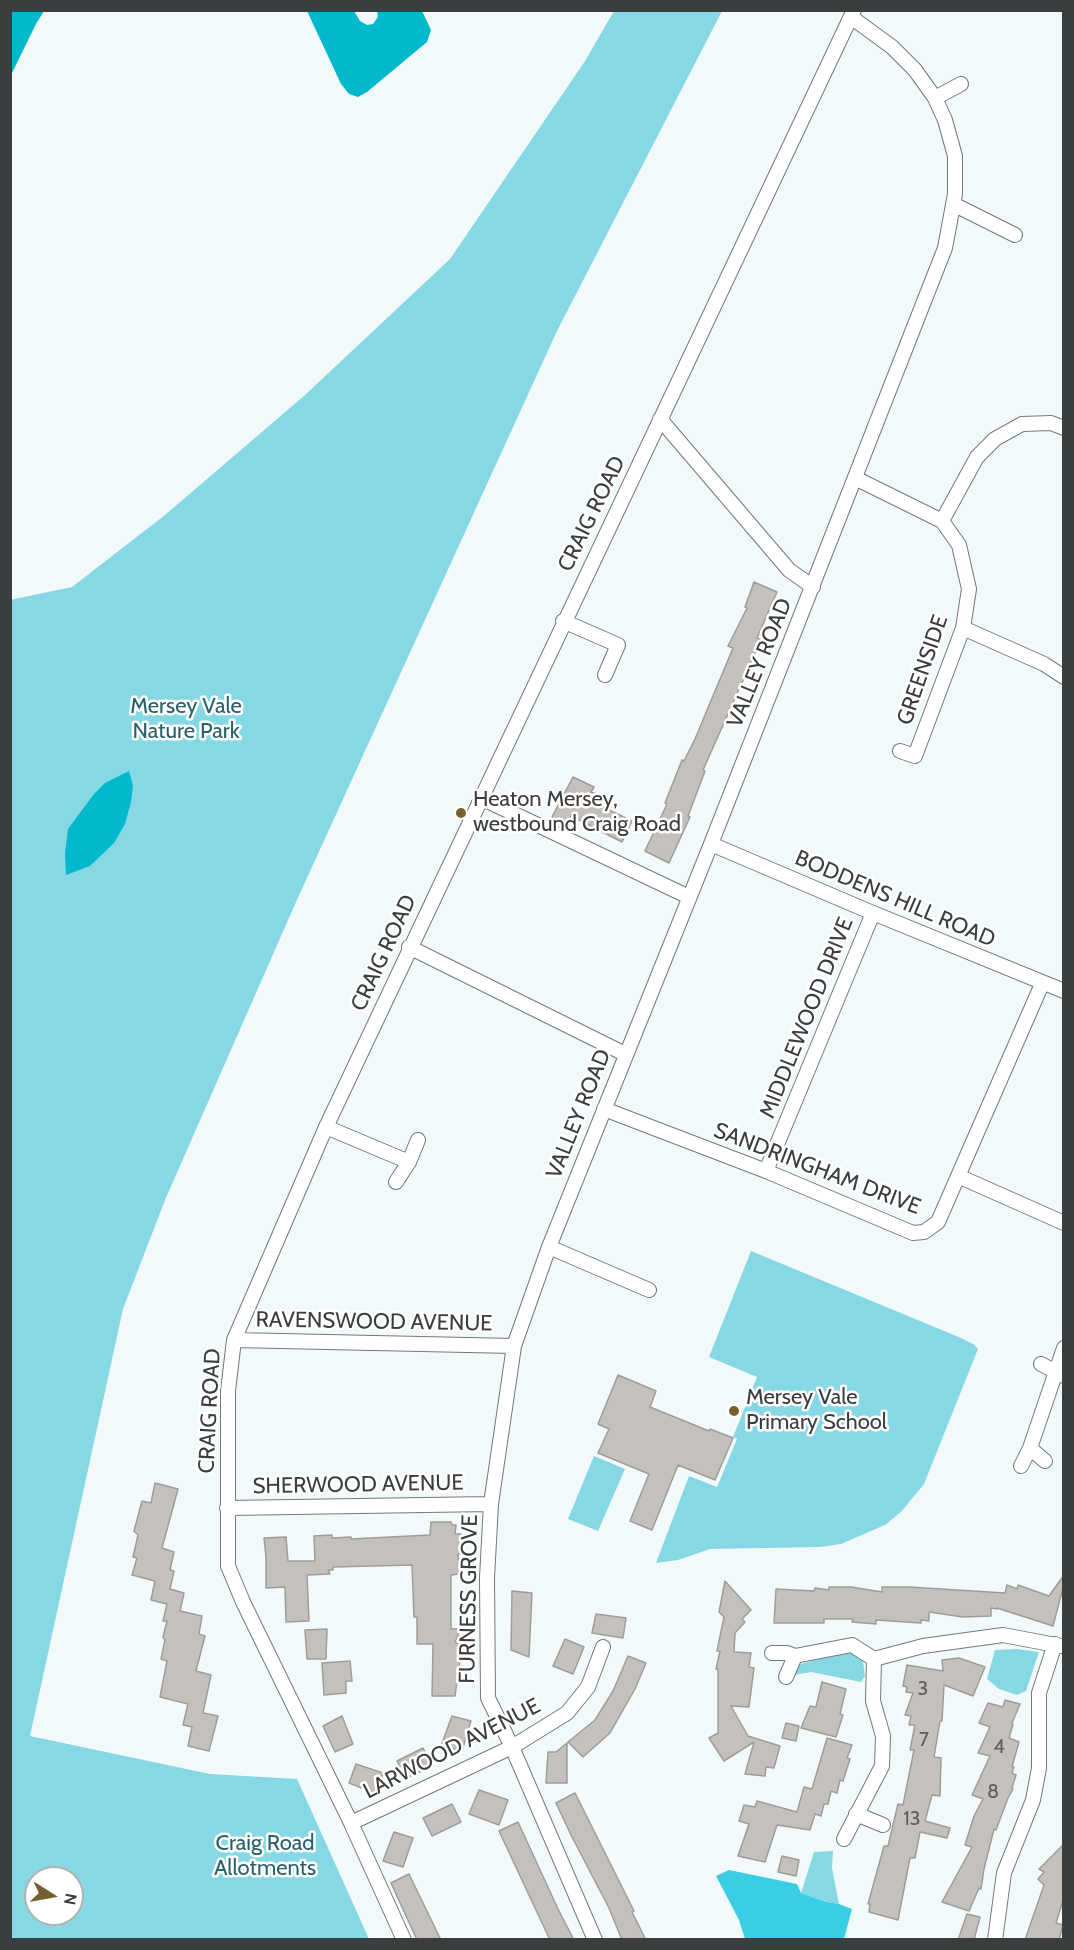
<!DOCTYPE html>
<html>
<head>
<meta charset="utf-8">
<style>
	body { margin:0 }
	#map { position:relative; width:1074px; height:1950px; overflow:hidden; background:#f2f9fb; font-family:Cabin,sans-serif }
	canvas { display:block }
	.frame { position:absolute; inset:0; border:12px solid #3b3e3e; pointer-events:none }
	.north { position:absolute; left:24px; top:1866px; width:60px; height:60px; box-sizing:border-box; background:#fff; border:2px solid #b1b2b2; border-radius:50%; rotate:101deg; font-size:16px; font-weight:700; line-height:24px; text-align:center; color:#3b3e3e }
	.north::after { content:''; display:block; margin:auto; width:21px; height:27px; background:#75602f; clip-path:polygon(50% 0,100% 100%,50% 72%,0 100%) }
</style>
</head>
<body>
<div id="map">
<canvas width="1074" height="1950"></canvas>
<div class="frame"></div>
<div class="north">N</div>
</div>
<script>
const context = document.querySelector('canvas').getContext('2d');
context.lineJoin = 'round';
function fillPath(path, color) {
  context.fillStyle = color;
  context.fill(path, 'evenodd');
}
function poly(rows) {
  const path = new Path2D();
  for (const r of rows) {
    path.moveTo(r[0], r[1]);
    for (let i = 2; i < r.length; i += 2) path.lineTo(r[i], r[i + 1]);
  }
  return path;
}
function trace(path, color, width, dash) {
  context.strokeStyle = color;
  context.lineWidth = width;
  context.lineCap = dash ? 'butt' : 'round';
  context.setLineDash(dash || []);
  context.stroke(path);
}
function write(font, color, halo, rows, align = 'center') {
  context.font = font + ' Cabin,sans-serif';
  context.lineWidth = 5;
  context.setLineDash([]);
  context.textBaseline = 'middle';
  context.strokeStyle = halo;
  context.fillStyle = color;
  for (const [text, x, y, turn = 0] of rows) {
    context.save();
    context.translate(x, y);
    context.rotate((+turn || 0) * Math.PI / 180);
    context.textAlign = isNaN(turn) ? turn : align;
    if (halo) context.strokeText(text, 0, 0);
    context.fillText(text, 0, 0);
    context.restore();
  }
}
fillPath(poly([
	[614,11,722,11,557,331,296,902,165,1200,123,1309,30,1736,210,1774,297,1779,369,1939,11,1939,10,600,72,587,165,515,305,395,450,259,585,61],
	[36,1878,72,1878,72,1914,36,1914],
	[751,1251,961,1338,975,1345,975,1346,978,1349,924,1484,901,1512,885,1525,841,1544,820,1547,710,1549,678,1560,656,1563,689,1476,717,1487,737,1439,733,1437,757,1377,709,1357],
	[594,1456,625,1469,598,1531,568,1519],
	[1017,1649,1039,1652,1026,1691,1017,1695,999,1689,987,1679,995,1650],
	[848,1651,863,1661,865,1676,861,1682,811,1672,794,1675,797,1665],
	[833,1851,832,1868,839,1904,826,1902,801,1893,814,1852]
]), '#87d8e5');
fillPath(poly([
	[729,1870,797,1884,801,1893,826,1902,839,1904,852,1909,844,1939,745,1939,739,1920,716,1876]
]), '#39cee3');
fillPath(poly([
	[11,10,44,11,36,24,11,75],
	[307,11,354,11,360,21,367,25,373,24,378,17,377,11,422,11,431,30,427,42,367,92,358,97,349,94,341,84],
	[129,771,133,786,131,802,125,824,114,843,90,866,66,875,65,853,68,829,94,794,105,783]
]), '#02b8cc');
const building = poly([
	[754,582,777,592,757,638,761,640,703,770,705,771,688,816,690,817,669,863,645,851,667,804,665,803,682,760,684,761,695,739,733,648,728,646,747,608,745,607,754,582],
	[573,777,594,787,591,792,605,797,601,806,632,821,622,842,571,816,568,824,552,817,573,777],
	[618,1375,656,1391,650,1407,709,1431,710,1429,733,1438,715,1480,678,1465,652,1530,630,1521,649,1474,598,1453,609,1429,598,1424,618,1375],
	[155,1483,178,1489,162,1548,174,1552,170,1570,174,1571,170,1589,184,1593,180,1611,202,1616,199,1634,205,1636,196,1671,211,1675,203,1713,218,1716,209,1751,188,1746,192,1727,183,1725,188,1704,160,1697,167,1661,161,1659,165,1640,163,1637,167,1621,163,1621,167,1604,151,1600,155,1581,132,1575,137,1558,133,1557,138,1535,134,1531,142,1501,151,1503,155,1483],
	[431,1522,451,1522,452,1525,456,1525,455,1534,461,1534,463,1541,463,1553,458,1554,459,1574,451,1575,451,1629,461,1629,455,1642,463,1646,463,1659,460,1659,455,1696,432,1696,433,1644,417,1644,417,1617,414,1617,412,1565,333,1567,333,1570,328,1570,330,1574,307,1575,309,1621,286,1622,285,1587,266,1588,266,1557,264,1538,286,1537,288,1561,315,1561,314,1536,332,1535,332,1538,351,1537,351,1539,430,1535,431,1522],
	[1064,1575,1064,1584,1053,1626,997,1608,997,1609,991,1608,991,1616,963,1617,929,1612,929,1621,921,1620,921,1623,876,1620,876,1624,852,1622,853,1619,824,1619,824,1623,774,1623,776,1589,814,1591,815,1588,829,1590,829,1587,851,1587,882,1592,882,1587,909,1587,1005,1593,1007,1585,1017,1589,1018,1585,1049,1596,1064,1575],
	[725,1581,751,1610,742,1619,745,1622,735,1633,734,1652,751,1653,749,1667,754,1668,749,1707,731,1706,748,1736,780,1746,774,1768,766,1767,765,1776,745,1774,754,1742,724,1761,709,1738,718,1733,718,1669,716,1669,720,1651,717,1651,724,1617,719,1612,725,1581],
	[512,1591,532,1593,529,1657,511,1650,512,1591],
	[596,1614,626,1618,623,1638,592,1633,596,1614],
	[327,1629,326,1659,307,1659,305,1630,327,1629],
	[565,1639,584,1647,573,1674,553,1666,565,1639],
	[628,1656,646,1663,635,1689,610,1733,583,1757,568,1742,595,1720,613,1691,628,1656],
	[959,1658,985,1667,973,1696,944,1685,942,1721,940,1721,934,1757,941,1758,940,1796,932,1795,925,1821,950,1828,947,1838,920,1832,915,1858,910,1858,898,1920,869,1912,870,1904,868,1904,884,1846,888,1846,898,1804,903,1805,914,1750,910,1750,915,1725,909,1725,911,1716,905,1715,913,1693,906,1692,907,1687,903,1686,907,1665,943,1671,942,1660,959,1658],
	[350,1661,352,1681,346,1681,346,1693,324,1695,322,1663,350,1661],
	[822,1682,846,1689,840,1714,843,1715,836,1737,801,1728,810,1706,816,1707,822,1682],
	[1005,1700,1020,1704,1012,1723,1013,1724,1009,1738,1019,1742,1012,1767,1014,1767,1012,1773,1016,1775,1012,1788,1013,1789,1008,1798,996,1830,994,1829,984,1869,981,1889,979,1888,969,1911,942,1902,972,1847,965,1845,974,1816,983,1799,972,1795,990,1756,978,1753,990,1727,979,1723,988,1703,1003,1707,1005,1700],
	[342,1716,353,1744,335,1752,323,1726,342,1716],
	[452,1716,471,1721,462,1751,441,1746,452,1716],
	[786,1723,799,1726,796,1741,782,1738,786,1723],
	[827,1738,852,1745,847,1758,850,1759,843,1781,840,1780,837,1793,831,1791,828,1804,824,1804,821,1816,815,1814,810,1830,777,1825,765,1862,738,1856,749,1824,739,1821,744,1805,755,1807,757,1801,797,1812,804,1787,812,1789,827,1738],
	[567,1743,567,1783,546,1783,548,1752,556,1752,567,1743],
	[423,1748,433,1766,406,1778,397,1761,423,1748],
	[356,1764,383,1773,377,1794,349,1783,356,1764],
	[479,1790,508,1800,499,1825,469,1814,479,1790],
	[575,1793,634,1911,632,1912,646,1940,622,1940,609,1908,571,1835,556,1803,575,1793],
	[452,1804,461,1822,432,1836,423,1818,452,1804],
	[518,1822,558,1909,574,1940,550,1940,499,1831,518,1822],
	[394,1832,413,1838,403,1867,383,1861,394,1832],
	[1064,1844,1064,1897,1056,1923,1063,1925,1059,1940,1025,1940,1044,1885,1038,1879,1044,1872,1039,1869,1064,1844],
	[782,1856,799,1860,796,1876,778,1872,782,1856],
	[409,1874,422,1901,441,1940,417,1940,391,1883,409,1874],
	[967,1914,980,1917,974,1940,958,1940,967,1914]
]);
fillPath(building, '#c4c1bc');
trace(building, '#a09d98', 1.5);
const minor = poly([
	[935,98,961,84],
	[953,204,1015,235],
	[660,419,789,570,813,587],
	[855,478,942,521,959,545,969,589,963,628,915,756,900,751],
	[942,521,977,457,995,439,1022,424,1051,423,1064,428],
	[563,621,618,645,605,675],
	[963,628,1044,664,1064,677],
	[481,798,689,897],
	[711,844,873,913,1064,991],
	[409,947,625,1054],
	[604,1109,766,1171,913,1233,924,1232,938,1222,1042,984],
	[326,1127,409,1162],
	[766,1171,873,913],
	[958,1176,1064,1223],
	[396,1182,409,1162,418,1140],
	[549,1247,649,1290],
	[234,1340,514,1346],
	[1041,1364,1064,1376],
	[1030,1448,1045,1461],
	[1021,1466,1030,1448,1064,1348],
	[227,1508,491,1504],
	[772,1653,787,1653,795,1656,852,1645,874,1659,923,1646,1003,1635,1061,1646],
	[786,1677,795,1656],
	[856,1814,883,1825],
	[351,1823,512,1747,567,1713,588,1687,603,1647],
	[844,1839,882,1766,883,1736,873,1701,874,1659],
	[404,1940,351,1823,243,1602,228,1566,228,1391,234,1340,326,1127,854,10],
	[595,1940,512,1747,488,1698,487,1578,491,1504,514,1346,549,1247,711,844,945,248,955,194,955,156,945,120,935,98,915,70,892,47,851,17],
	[995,1940,1004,1873,1033,1800,1039,1768,1039,1693,1055,1644]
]);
trace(minor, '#73797a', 16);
trace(minor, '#fff', 14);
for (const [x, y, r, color] of [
	[461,813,6,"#75602f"],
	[734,1411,6,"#75602f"]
]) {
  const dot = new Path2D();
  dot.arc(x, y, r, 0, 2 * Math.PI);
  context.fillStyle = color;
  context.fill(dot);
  trace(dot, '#fff', 2);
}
write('20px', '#5d5f5e', null, [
	["3",923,1689],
	["7",924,1740],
	["4",999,1747],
	["8",993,1792],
	["13",912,1819]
]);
write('22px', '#3b3e3e', '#fff', [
	["CRAIG ROAD",592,514,-64],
	["VALLEY ROAD",760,663,-68],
	["GREENSIDE",923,670,-71],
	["BODDENS HILL ROAD",895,899,23],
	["CRAIG ROAD",384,953,-65],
	["MIDDLEWOOD DRIVE",807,1018,-68],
	["VALLEY ROAD",579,1114,-68],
	["SANDRINGHAM DRIVE",817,1169,21],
	["RAVENSWOOD AVENUE",374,1322,1],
	["CRAIG ROAD",210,1411,-87],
	["SHERWOOD AVENUE",358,1485,-1],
	["FURNESS GROVE",469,1599,-89],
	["LARWOOD AVENUE",452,1749,-27]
]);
write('22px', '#27616a', '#fff', [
	["Mersey Vale",186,707],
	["Nature Park",186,732],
	["Craig Road",265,1844],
	["Allotments",265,1869]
]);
write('22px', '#3b3e3e', '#fff', [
	["Heaton Mersey,",473,800],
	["westbound Craig Road",473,825],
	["Mersey Vale",746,1398],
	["Primary School",746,1423]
], 'left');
</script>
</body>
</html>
